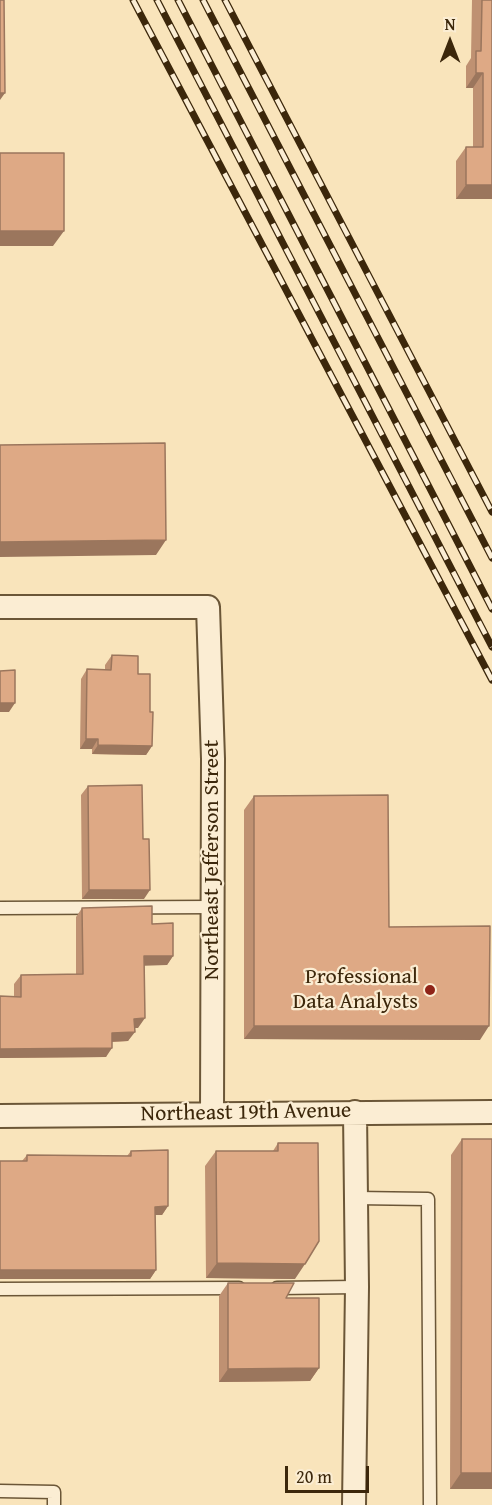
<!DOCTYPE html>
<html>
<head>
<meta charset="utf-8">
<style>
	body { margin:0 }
	#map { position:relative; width:492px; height:1505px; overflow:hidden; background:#f9e4bb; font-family:"Gentium Book Plus",serif }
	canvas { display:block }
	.north { position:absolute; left:420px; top:12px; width:60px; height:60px; -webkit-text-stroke:4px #fbedd3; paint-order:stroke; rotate:0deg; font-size:16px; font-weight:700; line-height:24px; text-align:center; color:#3c270b }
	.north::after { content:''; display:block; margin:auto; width:21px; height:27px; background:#3c270b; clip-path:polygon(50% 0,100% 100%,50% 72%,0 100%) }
	.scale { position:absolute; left:285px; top:1466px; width:84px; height:27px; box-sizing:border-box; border:3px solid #3c270b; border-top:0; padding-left:8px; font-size:18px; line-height:21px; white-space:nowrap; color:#3c270b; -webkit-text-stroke:4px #fbedd3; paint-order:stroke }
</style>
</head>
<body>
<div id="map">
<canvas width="492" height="1505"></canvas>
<div class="north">N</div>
<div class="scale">20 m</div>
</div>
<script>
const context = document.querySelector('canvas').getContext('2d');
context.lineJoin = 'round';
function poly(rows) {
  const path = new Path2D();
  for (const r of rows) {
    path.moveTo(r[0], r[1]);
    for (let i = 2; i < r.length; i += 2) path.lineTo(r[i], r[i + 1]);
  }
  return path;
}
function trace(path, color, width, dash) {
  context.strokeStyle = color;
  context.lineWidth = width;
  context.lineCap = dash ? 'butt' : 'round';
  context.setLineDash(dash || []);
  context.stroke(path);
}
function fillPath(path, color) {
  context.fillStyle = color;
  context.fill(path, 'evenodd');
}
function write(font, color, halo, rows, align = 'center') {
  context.font = font + ' "Gentium Book Plus",serif';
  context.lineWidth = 4.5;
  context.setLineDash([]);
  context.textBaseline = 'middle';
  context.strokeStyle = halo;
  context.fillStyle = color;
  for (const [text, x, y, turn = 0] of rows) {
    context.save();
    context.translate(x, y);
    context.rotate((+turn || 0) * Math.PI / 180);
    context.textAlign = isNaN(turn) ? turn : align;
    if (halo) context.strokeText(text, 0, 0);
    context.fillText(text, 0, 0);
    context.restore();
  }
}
const lane = poly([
	[0,908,212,907],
	[356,1198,428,1199,430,1505],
	[277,1288,357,1287],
	[0,1289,239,1288],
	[0,1491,54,1492,54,1505]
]);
const street = poly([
	[0,607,208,607,213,759,212,1114],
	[0,1116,492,1112],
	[354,1505,357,1287,355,1112]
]);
trace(lane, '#6b5637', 15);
trace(street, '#6b5637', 26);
trace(lane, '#fbedd3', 12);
trace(street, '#fbedd3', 22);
const rail = poly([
	[133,0,492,680],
	[157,0,492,647],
	[178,0,492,609],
	[203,0,492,558],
	[225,0,492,512]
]);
trace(rail, '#3c270b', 7);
trace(rail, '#fbedd3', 4.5, [14]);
fillPath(poly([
	[472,0,492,0,492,199,456,199,456,161,466,147,473,147,473,88,466,88,466,66,471,58],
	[112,655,150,712,152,746,146,755,92,754,92,749,80,749,81,679,87,669,105,670,105,665],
	[88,786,143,839,144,899,82,899,81,795],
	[254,796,389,927,480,1040,244,1039,244,810],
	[82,908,152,924,173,956,167,965,144,965,138,1028,135,1028,128,1041,112,1042,106,1057,0,1058,0,996,14,996,14,984,21,975,76,974,76,917],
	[462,1139,492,1489,450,1489,451,1155],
	[278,1143,295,1279,206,1278,205,1166,216,1151,273,1151],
	[131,1151,168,1206,162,1215,155,1215,156,1270,150,1279,0,1279,22,1161,27,1155,127,1156],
	[228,1283,286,1298,319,1368,310,1381,219,1382,219,1296]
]), '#bf9172');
fillPath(poly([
	[476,73,483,73,473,88,466,88],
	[0,93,5,93,0,100],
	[466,185,492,185,492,199,456,199],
	[0,231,64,231,53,246,0,246],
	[166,540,156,555,0,557,0,542],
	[0,703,15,703,9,712,0,712],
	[86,739,98,739,92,749,80,749],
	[98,745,152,746,146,755,92,754],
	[89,890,150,890,144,899,82,899],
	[144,956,173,956,167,965,137,966],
	[145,1018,138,1028,128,1028,134,1019],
	[254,1026,489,1026,480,1040,244,1039],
	[135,1032,128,1041,106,1042,112,1033],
	[112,1048,106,1057,0,1058,0,1049],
	[168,1206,162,1215,149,1215,155,1207],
	[217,1263,305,1264,295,1279,206,1278],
	[0,1270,156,1270,150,1279,0,1279],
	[319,1368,310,1381,219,1382,228,1369],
	[461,1473,492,1473,492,1489,450,1489]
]), '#9b765d');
const building = poly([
	[0,0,4,0,5,93,0,93,0,0],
	[482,0,492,0,492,185,466,185,466,147,483,147,483,73,476,73,476,51,481,51,482,0],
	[0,153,64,153,64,231,0,231,0,153],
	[165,443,166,540,0,542,0,445,165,443],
	[112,655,138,656,138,674,150,674,150,712,153,712,152,746,98,745,98,739,86,739,87,669,111,670,112,655],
	[15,670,15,703,0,703,0,671,15,670],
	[142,785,143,839,149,839,150,890,89,890,88,786,142,785],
	[388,795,389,927,490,926,489,1026,254,1026,254,796,388,795],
	[152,906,152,924,173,923,173,956,144,956,145,1018,134,1019,135,1032,112,1033,112,1048,0,1049,0,996,21,997,21,975,83,974,82,908,152,906],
	[462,1139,492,1139,492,1473,461,1473,462,1139],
	[278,1143,318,1143,319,1241,305,1264,217,1263,216,1151,278,1151,278,1143],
	[168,1150,168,1206,155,1207,156,1270,0,1270,0,1161,27,1161,27,1155,131,1156,131,1151,168,1150],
	[228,1283,294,1283,286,1298,319,1298,319,1368,228,1369,228,1283]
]);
fillPath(building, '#dea985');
trace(building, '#9b765d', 1.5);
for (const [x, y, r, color] of [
	[430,990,6,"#8f2418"]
]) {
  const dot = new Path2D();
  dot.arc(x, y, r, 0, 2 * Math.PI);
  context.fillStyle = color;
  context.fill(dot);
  trace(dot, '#fbedd3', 2);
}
write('22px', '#3c270b', '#fbedd3', [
	["Northeast Jefferson Street",212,860,-90],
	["Northeast 19th Avenue",246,1113,-1]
]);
write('22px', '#3c270b', '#fbedd3', [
	["Professional",418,977],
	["Data Analysts",418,1002]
], 'right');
</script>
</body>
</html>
